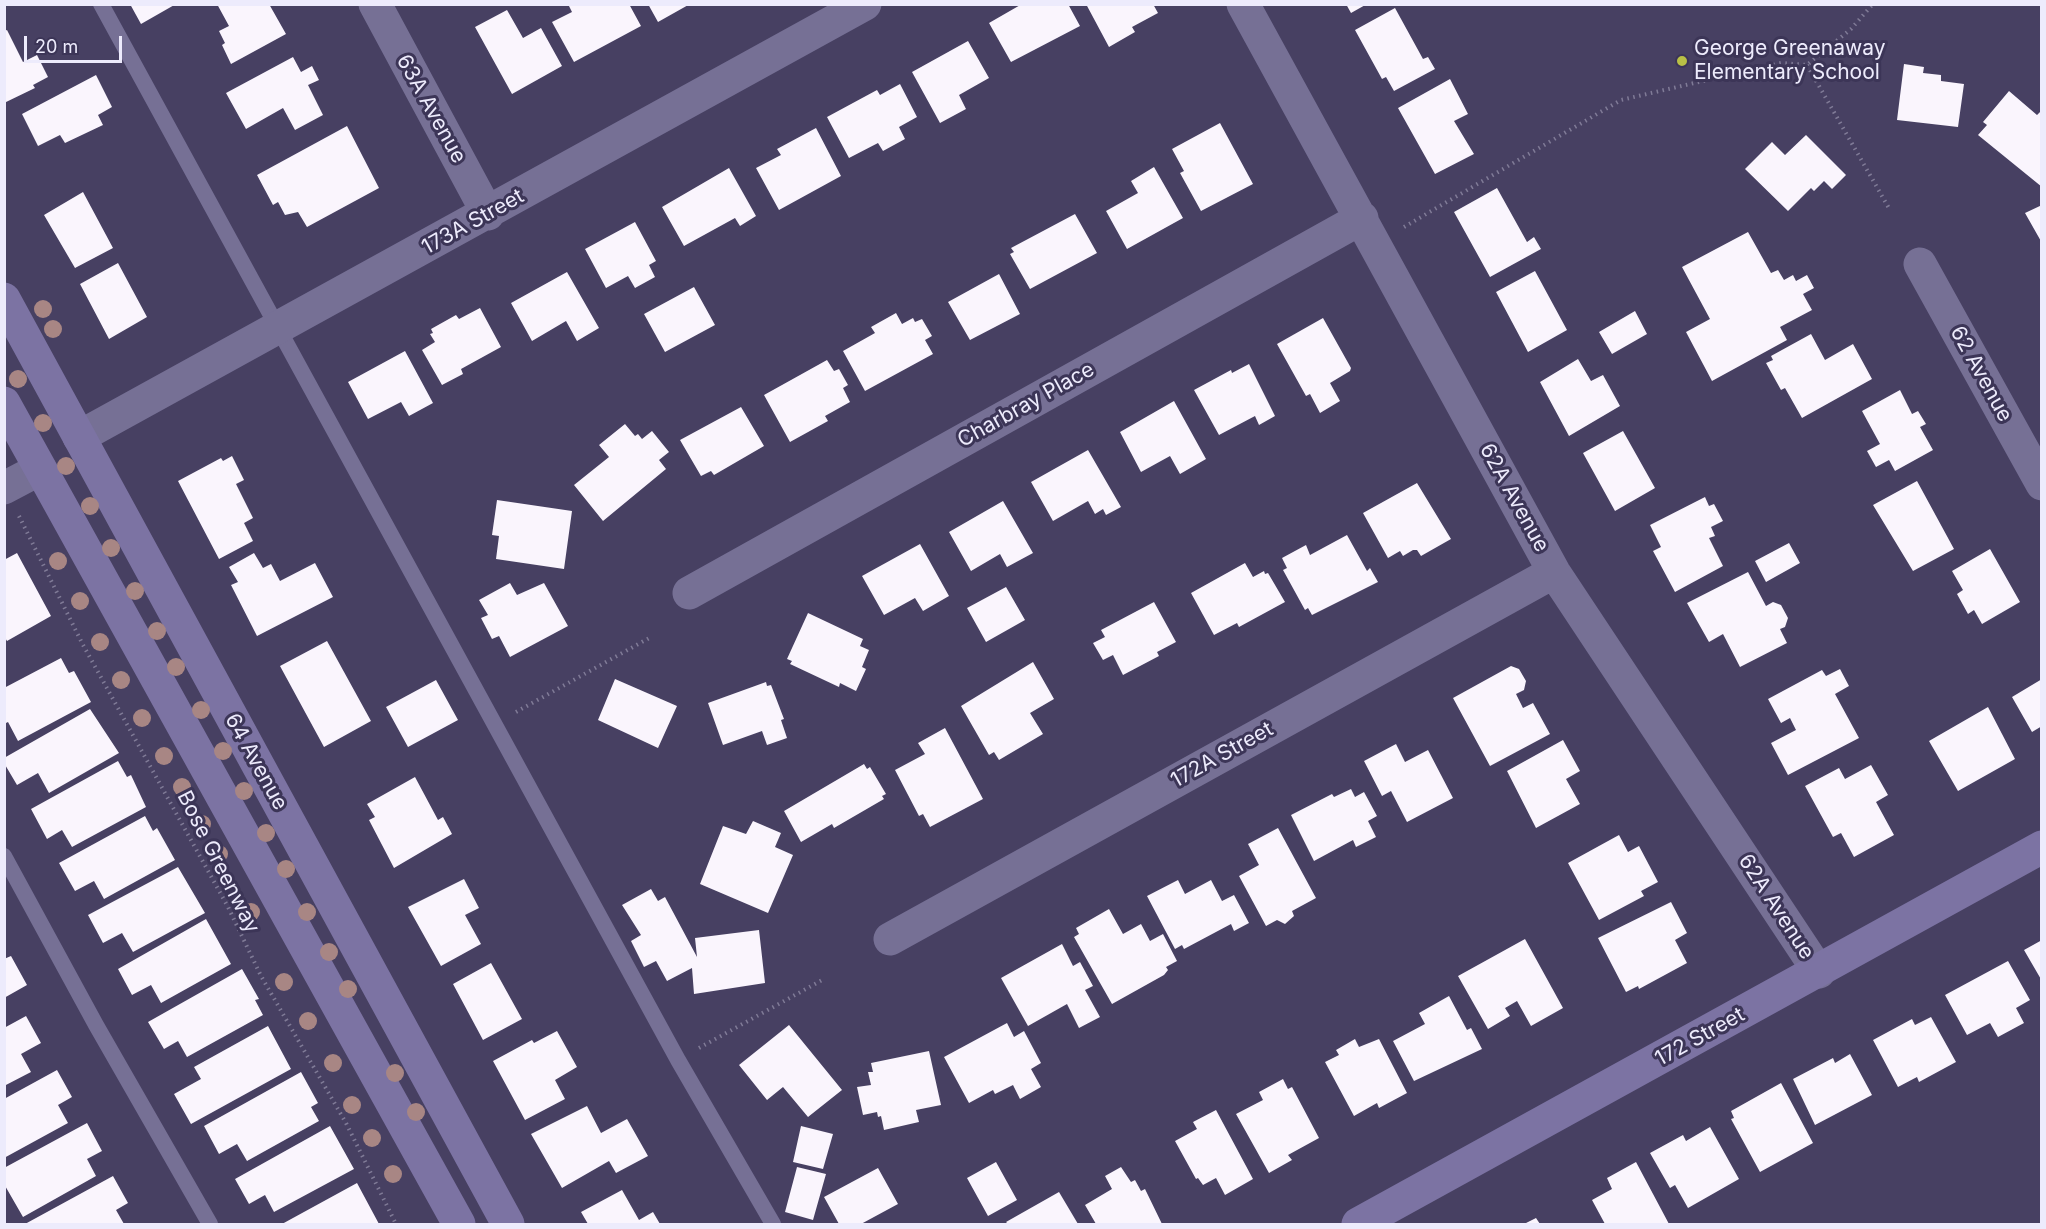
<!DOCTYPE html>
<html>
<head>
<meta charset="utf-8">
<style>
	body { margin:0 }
	#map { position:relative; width:2046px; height:1229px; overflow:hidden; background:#474062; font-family:Inter,sans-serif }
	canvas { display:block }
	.frame { position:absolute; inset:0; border:6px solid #edebfc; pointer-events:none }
	.scale { position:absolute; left:24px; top:36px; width:98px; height:27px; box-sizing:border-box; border:3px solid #edebfc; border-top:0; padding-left:8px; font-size:18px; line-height:21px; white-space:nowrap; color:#edebfc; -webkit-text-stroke:4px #3c3557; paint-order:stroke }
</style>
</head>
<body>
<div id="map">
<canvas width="2046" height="1229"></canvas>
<div class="frame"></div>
<div class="scale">20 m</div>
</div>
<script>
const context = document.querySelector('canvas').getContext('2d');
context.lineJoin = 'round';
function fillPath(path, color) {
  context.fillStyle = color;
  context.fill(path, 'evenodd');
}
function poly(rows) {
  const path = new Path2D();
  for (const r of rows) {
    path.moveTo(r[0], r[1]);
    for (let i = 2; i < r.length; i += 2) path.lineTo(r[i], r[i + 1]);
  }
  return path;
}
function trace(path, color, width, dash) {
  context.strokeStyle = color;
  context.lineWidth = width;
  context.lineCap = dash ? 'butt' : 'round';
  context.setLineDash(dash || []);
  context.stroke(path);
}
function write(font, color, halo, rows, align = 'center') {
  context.font = font + ' Inter,sans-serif';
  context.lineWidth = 6;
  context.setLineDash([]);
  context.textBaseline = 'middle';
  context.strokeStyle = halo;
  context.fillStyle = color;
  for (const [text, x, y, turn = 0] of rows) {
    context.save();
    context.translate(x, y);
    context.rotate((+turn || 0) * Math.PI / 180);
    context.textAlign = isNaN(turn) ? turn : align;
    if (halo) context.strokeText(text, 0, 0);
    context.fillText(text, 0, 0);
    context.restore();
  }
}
fillPath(poly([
	[130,4,176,4,141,24],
	[217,4,269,4,286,34,231,64,222,45,225,43,219,31,229,26],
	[568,4,629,4,641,26,574,62,552,22,572,12],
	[648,4,690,4,658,22],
	[1022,4,1068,4,1080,26,1011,62,989,23],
	[1086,4,1153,4,1158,13,1132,27,1135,32,1109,47],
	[1346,4,1367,4,1351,13],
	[1395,8,1423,59,1428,57,1435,69,1394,91,1386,77,1382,79,1355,30],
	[507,10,523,38,541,28,562,66,512,94,475,27],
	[7,30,23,62,37,55,48,77,33,85,35,88,4,103,4,31],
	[968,41,989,78,959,95,966,109,940,123,912,72],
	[293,57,301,72,312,66,319,80,308,85,323,115,295,130,283,108,246,129,226,93],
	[1904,64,1924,67,1923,73,1941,75,1941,81,1964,84,1958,127,1897,120],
	[96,75,112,107,98,115,103,125,65,143,60,135,38,146,22,114],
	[1450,79,1468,114,1454,121,1474,154,1435,174,1398,108],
	[900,84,917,117,899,127,905,139,883,151,878,143,849,158,827,117,877,90,880,95],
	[2009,91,2037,115,2042,110,2042,187,1978,135,1987,125,1983,122],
	[1220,123,1253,184,1201,211,1180,173,1184,171,1172,149],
	[347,126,379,188,307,227,298,212,285,215,278,202,273,205,257,175],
	[816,128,841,176,779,210,756,168,781,155,777,149],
	[1806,135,1846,175,1832,189,1824,181,1814,191,1811,188,1788,211,1745,169,1772,142,1785,155],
	[1154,167,1183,218,1127,249,1106,211,1138,193,1131,181],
	[729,168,756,216,740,226,735,218,684,246,662,207],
	[1497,188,1527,242,1534,237,1541,249,1490,277,1454,212],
	[83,192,113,248,75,268,44,215],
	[2042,205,2042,243,2025,213],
	[1075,214,1097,253,1030,289,1010,254,1014,252,1011,248],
	[635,222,656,261,649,265,655,277,635,288,628,276,606,288,585,249],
	[1748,232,1771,273,1778,270,1784,280,1793,275,1796,281,1807,275,1814,288,1803,294,1812,310,1780,327,1787,340,1712,381,1686,332,1710,319,1682,267],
	[118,263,147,317,109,339,80,284],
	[1535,271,1567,330,1528,352,1496,292],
	[567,272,599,328,577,341,566,321,532,341,511,303],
	[999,274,1020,314,970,340,948,302],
	[694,287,715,325,665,352,644,314],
	[480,308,501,347,461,369,463,374,442,385,422,350,435,342,430,334,433,333,431,329,456,315,459,319],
	[1635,311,1647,334,1612,354,1599,332],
	[896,313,902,324,913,318,915,322,922,319,932,336,925,340,933,354,865,391,843,351,875,333,871,327],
	[1323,318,1351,368,1350,371,1330,383,1340,401,1320,413,1310,394,1306,396,1277,344],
	[1811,334,1825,360,1853,344,1872,379,1802,418,1785,388,1781,390,1766,363,1773,360,1771,356],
	[405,351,433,403,409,416,401,402,368,419,348,382],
	[1578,359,1591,381,1603,375,1620,406,1569,436,1540,382],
	[827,360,834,371,839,369,848,385,843,388,850,402,825,416,828,421,790,442,764,395],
	[1249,364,1275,416,1259,425,1255,416,1219,435,1194,390,1231,370,1232,373],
	[1900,390,1912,414,1918,411,1926,424,1920,427,1933,450,1895,471,1889,460,1876,467,1867,451,1880,444,1862,411],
	[1174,401,1206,459,1180,474,1170,456,1141,472,1120,432],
	[741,407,764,446,714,475,711,471,701,476,680,440],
	[625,424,635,436,638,434,642,439,652,431,669,452,659,460,666,469,603,521,574,485,609,457,599,445],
	[1623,431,1655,488,1615,511,1583,453],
	[1088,450,1121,507,1106,515,1103,509,1095,514,1088,501,1053,521,1031,482],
	[232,456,244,480,236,484,253,518,244,523,253,541,219,559,178,481,221,458,223,461],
	[1917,481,1954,549,1913,571,1873,505],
	[1417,483,1451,539,1421,556,1417,550,1413,550,1403,556,1400,551,1388,558,1363,513],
	[1705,497,1709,506,1714,504,1723,521,1711,527,1715,536,1709,538,1723,566,1675,592,1653,551,1661,547,1650,525],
	[497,500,572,511,564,569,496,559,499,536,492,535],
	[1003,501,1033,553,1007,567,1000,554,971,571,949,532],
	[1347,535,1367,571,1370,568,1378,582,1312,615,1308,608,1305,610,1283,570,1287,568,1282,558,1306,545,1310,555],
	[1789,543,1800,563,1766,582,1755,561],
	[920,544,949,596,923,611,915,598,884,615,862,576],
	[1990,549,2020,602,1982,624,1974,610,1968,614,1957,594,1963,590,1952,571],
	[17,553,51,616,7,641,4,636,4,560],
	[254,553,263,568,271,564,280,581,315,563,333,597,257,636,231,585,238,582,229,567],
	[1245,563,1253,577,1264,571,1265,574,1268,573,1285,602,1239,627,1237,623,1214,635,1191,593],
	[1748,572,1766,606,1773,602,1781,605,1788,618,1785,627,1780,629,1787,643,1740,667,1723,634,1709,642,1687,603],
	[510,583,517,595,544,583,568,626,510,657,499,636,492,639,481,618,488,615,479,600],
	[1006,587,1025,620,986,642,967,608],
	[1154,602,1176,642,1157,652,1159,656,1123,675,1113,655,1103,660,1093,643,1105,637,1101,630],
	[808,613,863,639,860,646,869,650,862,667,866,669,856,691,840,683,839,687,790,664,792,661,787,659],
	[327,641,371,721,324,747,280,666],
	[61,658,69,673,74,671,91,702,18,741,8,722,4,724,4,688],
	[1033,662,1054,699,1030,713,1043,734,999,760,994,752,989,755,961,706],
	[1511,666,1519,669,1526,681,1524,690,1516,694,1523,708,1533,703,1550,734,1490,766,1453,698],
	[1840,669,1849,686,1835,694,1859,738,1788,775,1771,743,1796,730,1790,718,1781,723,1768,699,1822,670,1826,676],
	[615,679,677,706,658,748,598,720],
	[2042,679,2042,726,2032,732,2012,697],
	[436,680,458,720,408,747,386,707],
	[766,682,767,686,771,685,784,719,781,720,787,738,767,745,762,731,723,745,708,703],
	[1988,707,2015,759,1958,791,1929,741],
	[90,709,119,753,49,793,38,773,17,785,4,763,4,758],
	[945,728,983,799,930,827,923,814,919,816,895,770,925,754,918,743],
	[1563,740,1580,771,1566,779,1580,804,1536,828,1507,771],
	[1396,744,1405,762,1428,750,1453,798,1407,822,1391,791,1382,796,1364,761],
	[118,761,127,777,131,775,146,807,72,847,62,830,47,839,31,809],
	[864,764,867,769,870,767,886,794,882,796,884,799,834,828,832,824,801,842,784,811],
	[1871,765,1888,795,1876,802,1894,835,1854,857,1841,833,1833,837,1805,786,1839,768,1845,779],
	[415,777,438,820,443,817,452,834,394,868,369,820,375,817,367,804],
	[1351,789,1355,797,1364,792,1377,816,1368,821,1376,837,1356,847,1353,840,1314,861,1291,815,1332,794,1334,797],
	[145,816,153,831,157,828,175,860,104,899,94,881,75,891,59,863],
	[753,821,781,833,775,847,793,855,768,913,700,884,723,826,746,834],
	[1278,828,1316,898,1292,911,1294,916,1285,924,1277,920,1266,926,1239,876,1259,865,1248,844],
	[1619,835,1628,852,1639,846,1658,882,1641,891,1644,896,1599,920,1568,863],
	[178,867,205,913,133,952,122,933,103,943,88,915],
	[464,879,479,908,465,915,481,944,441,966,408,907],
	[1178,880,1185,894,1211,880,1222,901,1234,895,1249,923,1234,931,1231,924,1184,949,1182,945,1175,949,1147,896],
	[651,889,658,901,665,897,697,957,695,938,759,930,765,983,694,994,692,968,667,981,656,961,644,967,631,941,641,935,622,905],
	[1671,902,1687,933,1675,940,1687,963,1639,989,1638,986,1626,992,1598,938],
	[1109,909,1123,934,1141,924,1150,941,1163,934,1177,961,1166,967,1168,970,1164,975,1112,1004,1074,937,1079,934,1076,928],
	[206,919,231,964,161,1003,151,985,132,995,118,969],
	[1525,939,1563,1008,1531,1026,1517,1001,1505,1008,1510,1016,1488,1029,1458,976],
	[2042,940,2042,981,2024,950],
	[1062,944,1073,966,1080,962,1093,986,1085,990,1100,1017,1079,1028,1067,1004,1028,1026,1001,978],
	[11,956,27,985,4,998,4,959],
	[2008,961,2030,1000,2016,1008,2024,1023,1998,1037,1990,1023,1967,1035,1945,995],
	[491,963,522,1019,483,1040,453,984],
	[242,969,259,999,255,1000,263,1015,187,1057,178,1041,164,1049,148,1022],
	[1449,996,1467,1030,1471,1028,1482,1049,1414,1081,1393,1041,1425,1024,1419,1013],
	[26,1016,41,1043,21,1054,31,1072,4,1086,4,1028],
	[1931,1017,1956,1062,1919,1082,1917,1077,1898,1087,1873,1040,1912,1019,1915,1025],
	[1007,1023,1014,1037,1024,1031,1041,1063,1031,1069,1041,1087,1020,1099,1013,1085,995,1094,993,1090,969,1103,944,1057],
	[789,1025,842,1090,808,1117,783,1087,767,1100,739,1065],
	[268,1026,291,1069,191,1124,174,1094,201,1079,194,1067],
	[557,1031,577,1067,555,1080,565,1099,525,1120,493,1061,532,1040,534,1043],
	[1355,1039,1359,1047,1379,1039,1407,1093,1379,1108,1377,1103,1354,1116,1325,1062,1339,1055,1336,1050],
	[929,1051,941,1105,916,1110,919,1122,884,1130,881,1116,878,1117,877,1112,863,1115,857,1087,871,1085,868,1072,873,1072,871,1063],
	[1850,1054,1872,1095,1815,1125,1793,1079,1833,1058,1835,1063],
	[57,1070,72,1097,58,1105,68,1123,4,1158,4,1099],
	[301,1072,318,1103,311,1107,319,1121,247,1161,237,1144,219,1154,204,1126],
	[1283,1079,1288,1089,1292,1087,1319,1138,1288,1155,1292,1160,1269,1173,1236,1114,1263,1100,1259,1092],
	[1781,1083,1813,1143,1760,1172,1731,1119,1734,1118,1731,1111],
	[587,1106,601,1133,627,1119,648,1156,616,1173,609,1161,562,1188,531,1134],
	[1216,1110,1253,1179,1225,1195,1216,1178,1203,1185,1198,1178,1196,1179,1175,1141,1197,1129,1193,1122],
	[87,1123,102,1151,87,1159,96,1176,23,1217,4,1184,4,1168],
	[330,1126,354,1169,274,1212,265,1195,249,1204,235,1179],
	[801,1126,833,1134,823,1169,793,1162],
	[1710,1127,1739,1179,1688,1208,1675,1185,1670,1188,1650,1153,1683,1135,1686,1141],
	[996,1162,1017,1200,988,1216,967,1178],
	[1636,1162,1669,1224,1605,1224,1592,1200,1612,1189,1607,1178],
	[797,1167,826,1174,813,1220,785,1212],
	[1121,1167,1131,1182,1135,1180,1141,1191,1145,1189,1162,1224,1096,1224,1085,1205,1112,1189,1105,1176],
	[878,1168,898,1204,861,1224,839,1224,824,1197],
	[113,1176,128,1203,116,1210,124,1224,25,1224],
	[357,1183,379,1224,282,1224],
	[622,1190,639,1220,653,1212,660,1224,588,1224,581,1212],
	[1059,1192,1078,1224,1008,1224,1006,1222],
	[1536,1218,1540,1224,1524,1224]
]), '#faf5fd');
trace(poly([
	[1807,65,1890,210],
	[1404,227,1621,100,1781,63,1807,65,1851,29,1873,4],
	[19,516,82,643,228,907,261,976,346,1123,396,1224],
	[516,712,651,637],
	[699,1048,824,979]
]), '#807b97', 4, [1.5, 4.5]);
trace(poly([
	[101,4,678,1060,773,1224],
	[4,856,96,1025,210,1224]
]), '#767095', 16);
trace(poly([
	[375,4,488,214],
	[1243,4,1554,572,1819,972],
	[1920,264,2042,484],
	[79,437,865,4],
	[4,488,40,469],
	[689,593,1362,218],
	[890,939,1554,572]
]), '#767095', 33);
trace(poly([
	[4,299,508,1224],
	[4,403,459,1224],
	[1358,1224,2042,847]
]), '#7c73a3', 33);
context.fillStyle = '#a88684';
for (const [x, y] of [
	[43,309],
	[53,329],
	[18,379],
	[43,423],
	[66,466],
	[90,506],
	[111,548],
	[58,561],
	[135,591],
	[80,601],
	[157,631],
	[100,642],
	[176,667],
	[121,680],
	[201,710],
	[142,718],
	[223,751],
	[164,756],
	[182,787],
	[244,791],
	[202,824],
	[266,833],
	[219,854],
	[286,869],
	[251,912],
	[307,912],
	[329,952],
	[284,982],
	[348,989],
	[308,1021],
	[333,1063],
	[395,1073],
	[352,1105],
	[416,1112],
	[372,1138],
	[393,1174]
]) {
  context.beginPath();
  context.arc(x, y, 9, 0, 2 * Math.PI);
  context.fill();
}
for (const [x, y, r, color] of [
	[1682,61,6,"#b9c046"]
]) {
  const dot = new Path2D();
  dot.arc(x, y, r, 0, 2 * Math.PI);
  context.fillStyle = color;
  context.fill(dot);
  trace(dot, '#3c3557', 2);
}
write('21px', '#edebfc', '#3c3557', [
	["George Greenaway",1694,49],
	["Elementary School",1694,73]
], 'left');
write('21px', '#edebfc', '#3c3557', [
	["63A Avenue",431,109,61],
	["173A Street",473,222,-29],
	["62 Avenue",1981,374,61],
	["Charbray Place",1026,405,-29],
	["62A Avenue",1514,498,61],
	["172A Street",1222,755,-29],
	["64 Avenue",256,762,61],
	["Bose Greenway",218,862,63],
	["62A Avenue",1776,907,57],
	["172 Street",1700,1037,-29]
]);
</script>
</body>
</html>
